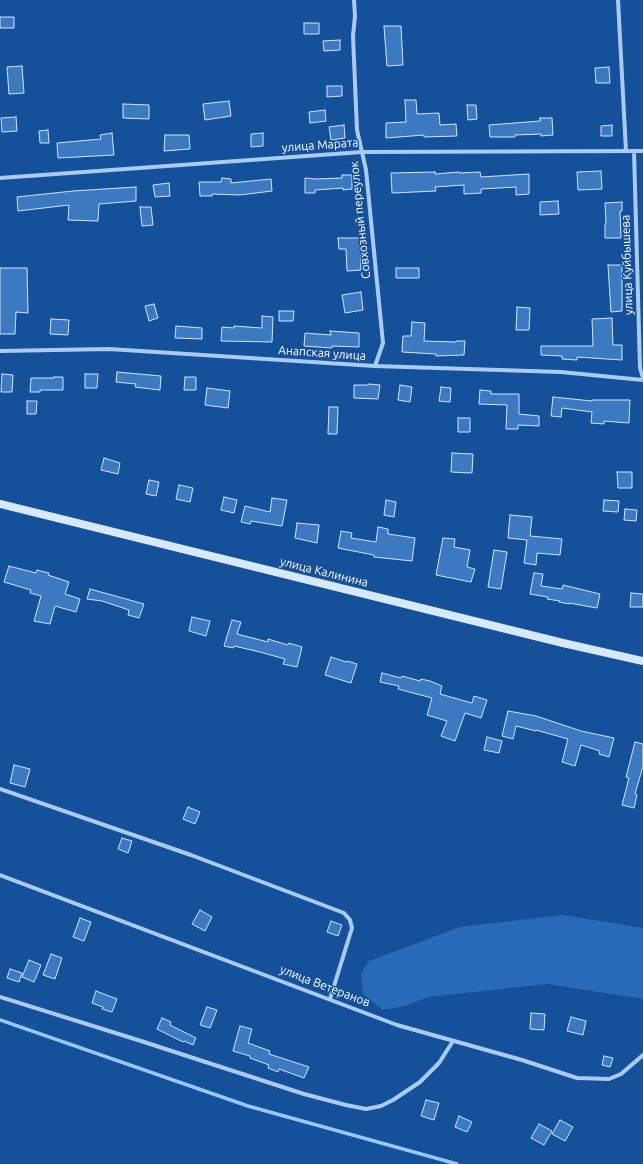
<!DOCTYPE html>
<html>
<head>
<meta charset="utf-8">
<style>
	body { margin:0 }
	canvas { display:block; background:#15509a }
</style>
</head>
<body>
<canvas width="643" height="1164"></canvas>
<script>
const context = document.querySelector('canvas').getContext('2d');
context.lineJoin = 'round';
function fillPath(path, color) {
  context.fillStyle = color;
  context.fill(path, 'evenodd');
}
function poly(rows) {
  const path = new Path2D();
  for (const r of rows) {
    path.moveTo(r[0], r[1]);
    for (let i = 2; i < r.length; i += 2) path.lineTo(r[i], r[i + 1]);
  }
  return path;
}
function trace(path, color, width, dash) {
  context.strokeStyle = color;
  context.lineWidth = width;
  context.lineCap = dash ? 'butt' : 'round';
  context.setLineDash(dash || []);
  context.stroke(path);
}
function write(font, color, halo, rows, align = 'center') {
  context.font = font + ' Ubuntu,sans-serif';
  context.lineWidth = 3;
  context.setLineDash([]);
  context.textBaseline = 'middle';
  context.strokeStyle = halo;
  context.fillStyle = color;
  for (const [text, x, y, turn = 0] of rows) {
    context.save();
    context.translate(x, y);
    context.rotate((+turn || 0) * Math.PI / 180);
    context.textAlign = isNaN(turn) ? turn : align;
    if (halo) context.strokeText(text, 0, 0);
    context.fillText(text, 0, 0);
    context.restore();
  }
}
fillPath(poly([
	[563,915,643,928,643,999,547,984,428,997,405,1006,383,1010,363,994,361,974,369,961,460,927]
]), '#286ab7');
trace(poly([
	[0,1020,248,1106,457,1164]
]), '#9bc6f5', 3.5);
const building = poly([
	[0,17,14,17,14,28,0,28,0,17],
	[304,23,319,23,319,34,304,34,304,23],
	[384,26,401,26,403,65,387,66,384,26],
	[340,40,340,50,324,51,323,41,340,40],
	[22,66,24,93,9,94,7,67,22,66],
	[609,67,610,83,596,83,595,68,609,67],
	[327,86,342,86,342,96,327,97,327,86],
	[405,100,416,100,417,114,439,113,440,125,456,124,457,136,424,137,424,135,386,138,386,123,406,122,405,100],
	[229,101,231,116,205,120,203,104,229,101],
	[123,104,149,105,149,119,123,118,123,104],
	[467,105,476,105,477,119,468,120,467,105],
	[325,110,326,121,310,123,309,112,325,110],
	[16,117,17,131,2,132,1,118,16,117],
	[540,118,552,118,553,135,541,136,541,134,515,135,515,137,490,137,489,125,540,121,540,118],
	[344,125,345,138,331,140,329,127,344,125],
	[612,125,612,136,601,136,601,126,612,125],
	[48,130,49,143,40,143,39,131,48,130],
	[112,133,114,155,58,158,57,143,101,139,100,135,112,133],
	[263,133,263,146,251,147,251,134,263,133],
	[165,135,189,135,190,149,164,151,165,135],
	[601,171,602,189,578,190,577,172,601,171],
	[435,172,435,174,459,172,459,173,480,172,481,177,529,174,529,194,516,195,516,187,481,189,481,193,464,194,464,185,435,187,436,191,392,193,391,173,435,172],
	[342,175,352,175,352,189,343,190,343,188,315,190,315,193,305,193,305,178,316,179,342,178,342,175],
	[222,178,231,179,231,183,271,179,272,191,240,195,212,194,212,196,200,196,199,182,221,182,222,178],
	[169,183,170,196,155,197,153,185,169,183],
	[136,187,136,201,99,204,98,221,68,220,69,205,18,211,17,197,73,191,136,187],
	[558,201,559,214,540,215,540,202,558,201],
	[622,202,622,211,620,211,621,238,605,238,605,224,606,223,605,203,622,202],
	[140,207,151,207,153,225,142,226,140,207],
	[338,238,360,238,361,270,347,271,346,249,339,249,338,238],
	[608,265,622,265,622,311,611,312,608,265],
	[0,268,27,268,28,313,16,312,15,334,0,334,0,268],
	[396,268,419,268,419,278,396,278,396,268],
	[361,292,363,310,345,313,342,295,361,292],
	[154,304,158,318,149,321,145,306,154,304],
	[517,307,530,308,529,330,516,330,517,307],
	[279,311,294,311,293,321,279,321,279,311],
	[262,316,273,317,272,342,221,341,222,327,234,328,234,326,262,328,262,316],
	[612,318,613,345,622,345,622,360,577,357,577,360,562,359,562,356,541,355,541,346,593,346,592,319,612,318],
	[51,319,69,320,68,335,50,334,51,319],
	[412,322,425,323,424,341,456,342,456,341,465,341,464,355,436,356,436,354,402,352,403,336,411,336,412,322],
	[176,326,202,328,202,339,175,338,176,326],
	[330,331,359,333,359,347,332,346,332,348,304,346,305,333,331,335,330,331],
	[117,372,161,376,160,390,135,387,136,384,116,382,117,372],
	[2,374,13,375,12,392,1,392,2,374],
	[85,374,98,374,97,388,85,388,85,374],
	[54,377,63,377,63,390,40,390,40,392,30,392,31,378,54,378,54,377],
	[185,377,196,377,196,390,184,390,185,377],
	[369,384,380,385,378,399,354,398,354,385,368,385,369,384],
	[400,385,412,387,410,402,398,400,400,385],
	[441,387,451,388,450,402,439,401,441,387],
	[207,388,230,391,228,408,205,405,207,388],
	[480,390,491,391,491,394,519,394,519,414,539,416,539,426,518,425,518,429,506,429,507,405,479,404,480,390],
	[553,397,592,401,592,400,630,400,629,423,604,421,604,424,591,423,592,412,562,408,561,417,551,416,553,397],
	[27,401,37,401,36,414,27,414,27,401],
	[329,407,338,407,337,434,328,434,329,407],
	[458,418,470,418,470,432,458,432,458,418],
	[452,453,473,454,472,473,451,472,452,453],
	[104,458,120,463,118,474,101,470,104,458],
	[617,472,632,472,632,488,618,488,617,472],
	[149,480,159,482,156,496,146,494,149,480],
	[179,485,193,488,190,502,176,499,179,485],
	[224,497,237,500,234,513,221,510,224,497],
	[272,498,287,500,282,526,251,521,250,524,241,522,245,506,270,512,272,498],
	[386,500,396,502,394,517,384,515,386,500],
	[604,500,619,501,618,512,603,511,604,500],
	[625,509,637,510,636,521,624,520,625,509],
	[510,515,532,517,530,536,562,539,560,555,537,553,536,565,524,563,527,540,508,538,510,515],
	[297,523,319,525,317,543,295,538,297,523],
	[378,527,388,529,388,534,415,538,412,561,374,557,374,555,338,548,341,531,352,533,351,538,376,542,378,527],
	[443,538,455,539,454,547,470,550,467,567,475,569,471,582,436,575,443,538],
	[494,550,507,552,501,589,488,587,494,550],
	[9,566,36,573,37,570,49,573,48,575,69,582,65,594,80,599,76,612,55,606,50,624,34,621,41,596,30,593,31,590,4,582,9,566],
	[534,573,543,574,541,586,562,589,563,585,600,594,597,608,569,603,569,604,559,602,560,601,547,599,548,597,530,594,534,573],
	[90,589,144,604,139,618,128,615,129,610,102,601,87,599,90,589],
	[631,593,643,594,643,607,630,607,631,593],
	[192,617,210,621,206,636,189,631,192,617],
	[232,620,241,622,237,634,268,642,268,639,288,645,289,643,302,647,297,667,283,664,285,659,260,652,234,646,233,648,224,646,232,620],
	[331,657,346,662,347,661,357,664,351,683,325,675,331,657],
	[382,673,401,678,402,676,420,681,421,679,430,681,442,686,440,694,472,703,474,696,487,700,481,718,465,713,455,741,441,736,447,721,427,715,432,698,398,689,399,686,380,682,382,673],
	[508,711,536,716,581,731,614,738,609,757,599,754,600,751,581,745,575,766,562,762,568,739,536,730,536,731,516,726,513,739,502,736,508,711],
	[487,737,502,741,499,753,484,750,487,737],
	[635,742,643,744,643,766,635,794,637,795,634,808,622,805,629,778,626,777,635,742],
	[14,765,30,769,25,787,10,783,14,765],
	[188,807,200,812,195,824,183,819,188,807],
	[122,838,132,841,128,853,118,849,122,838],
	[200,910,212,917,205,931,192,924,200,910],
	[80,918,91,922,84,941,73,937,80,918],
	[331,921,342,925,338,936,327,932,331,921],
	[51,954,62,958,55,979,43,975,51,954],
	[29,960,41,965,34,982,22,977,29,960],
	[10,969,22,973,19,982,7,978,10,969],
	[96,991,117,999,112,1012,102,1009,103,1007,92,1003,96,991],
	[207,1007,217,1010,210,1028,200,1025,207,1007],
	[531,1013,545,1014,544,1030,530,1029,531,1013],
	[571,1017,586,1021,583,1035,567,1031,571,1017],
	[162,1018,171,1022,170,1025,196,1038,193,1045,184,1041,183,1042,157,1029,162,1018],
	[240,1026,252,1029,248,1043,270,1051,269,1054,309,1067,304,1078,279,1069,278,1072,268,1068,269,1065,250,1058,250,1056,233,1051,240,1026],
	[604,1056,613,1058,610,1067,602,1065,604,1056],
	[426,1100,439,1103,434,1120,421,1116,426,1100],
	[459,1116,472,1122,467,1132,455,1127,459,1116],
	[560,1120,573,1127,565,1141,552,1134,560,1120],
	[539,1124,552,1131,544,1145,531,1138,539,1124]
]);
fillPath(building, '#3d79c1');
trace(building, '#d1e5fd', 1);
trace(poly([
	[354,0,355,16,353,36,357,130,366,170,383,343,375,366],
	[618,0,626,151],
	[634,151,640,368,643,378],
	[0,178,362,152,643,151],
	[0,351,109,349,375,366,561,372,643,380],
	[0,789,191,855,344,913,350,920,352,928,330,999],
	[0,875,397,1025,522,1060,577,1078,609,1079,621,1074,643,1055],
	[0,997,141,1041,304,1094,346,1105,366,1109,381,1106,393,1100,420,1082,439,1063,453,1041]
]), '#a9cbf3', 4);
trace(poly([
	[0,504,563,643,643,661]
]), '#d8e8fc', 8);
write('12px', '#fff', '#15509a', [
	["улица Марата",320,145,-4],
	["Совхозный переулок",360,220,-96],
	["улица Куйбышева",627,265,-92],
	["Анапская улица",322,353,4],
	["улица Калинина",324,572,14],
	["улица Ветеранов",325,986,21]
]);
</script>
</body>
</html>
